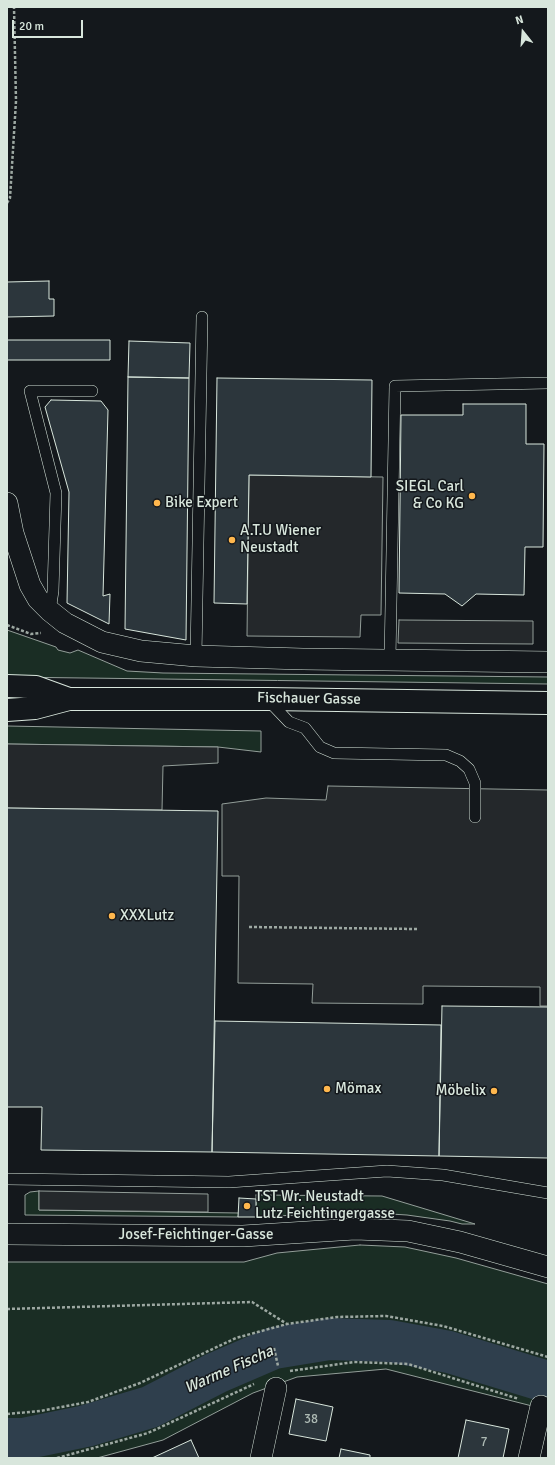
<!DOCTYPE html>
<html>
<head>
<meta charset="utf-8">
<style>
	body { margin:0 }
	#map { position:relative; width:555px; height:1465px; overflow:hidden; background:#14181c; font-family:Signika,sans-serif }
	canvas { display:block }
	.frame { position:absolute; inset:0; border:8px solid #d8e6dc; pointer-events:none }
	.north { position:absolute; left:503px; top:12px; width:40px; height:40px; -webkit-text-stroke:3px #14181c; paint-order:stroke; rotate:343deg; font-size:11px; font-weight:700; line-height:16px; text-align:center; color:#d8e6dc }
	.north::after { content:''; display:block; margin:auto; width:14px; height:18px; background:#d8e6dc; clip-path:polygon(50% 0,100% 100%,50% 72%,0 100%) }
	.scale { position:absolute; left:12px; top:20px; width:71px; height:18px; box-sizing:border-box; border:2px solid #d8e6dc; border-top:0; padding-left:5px; font-size:12px; line-height:14px; white-space:nowrap; color:#d8e6dc; -webkit-text-stroke:3px #14181c; paint-order:stroke }
</style>
</head>
<body>
<div id="map">
<canvas width="555" height="1465"></canvas>
<div class="frame"></div>
<div class="north">N</div>
<div class="scale">20 m</div>
</div>
<script>
const context = document.querySelector('canvas').getContext('2d');
context.lineJoin = 'round';
function fillPath(path, color) {
  context.fillStyle = color;
  context.fill(path, 'evenodd');
}
function poly(rows) {
  const path = new Path2D();
  for (const r of rows) {
    path.moveTo(r[0], r[1]);
    for (let i = 2; i < r.length; i += 2) path.lineTo(r[i], r[i + 1]);
  }
  return path;
}
function trace(path, color, width, dash) {
  context.strokeStyle = color;
  context.lineWidth = width;
  context.lineCap = dash ? 'butt' : 'round';
  context.setLineDash(dash || []);
  context.stroke(path);
}
function write(font, color, halo, rows, align = 'center') {
  context.font = font + ' Signika,sans-serif';
  context.lineWidth = 3;
  context.setLineDash([]);
  context.textBaseline = 'middle';
  context.strokeStyle = halo;
  context.fillStyle = color;
  for (const [text, x, y, turn = 0] of rows) {
    context.save();
    context.translate(x, y);
    context.rotate((+turn || 0) * Math.PI / 180);
    context.textAlign = isNaN(turn) ? turn : align;
    if (halo) context.strokeText(text, 0, 0);
    context.fillText(text, 0, 0);
    context.restore();
  }
}
const green = poly([
	[7,630,56,647,58,650,70,653,78,650,127,671,163,673,548,677,548,684,7,677,7,630],
	[7,726,261,731,261,752,218,747,7,744,7,726],
	[39,1191,39,1210,239,1213,238,1217,25,1215,25,1195,30,1192,39,1191],
	[256,1195,382,1196,475,1224,462,1224,450,1221,407,1215,358,1212,256,1217,256,1195],
	[360,1245,405,1247,456,1258,548,1284,548,1410,386,1369,297,1377,253,1393,163,1440,97,1458,7,1458,7,1262,244,1262,277,1253,360,1245]
]);
fillPath(green, '#1a2d24');
trace(green, '#939e99', 1);
const parking = poly([
	[249,475,383,477,381,615,361,615,360,637,247,636,249,475],
	[399,620,533,621,533,644,398,643,399,620],
	[7,744,218,747,218,763,163,766,162,810,7,808,7,744],
	[328,786,548,790,548,1006,540,1006,540,987,423,986,423,1004,312,1003,313,984,238,983,239,876,222,876,222,804,266,798,326,800,328,786],
	[39,1191,208,1194,208,1212,39,1210,39,1191]
]);
fillPath(parking, '#24282b');
trace(parking, '#939e99', 1);
trace(poly([
	[7,1439,23,1439,86,1426,150,1407,216,1373,274,1348,329,1339,389,1341,449,1352,548,1382]
]), '#2f3f4d', 42);
const building = poly([
	[49,281,49,299,54,299,54,316,7,317,7,282,49,281],
	[7,340,110,340,110,360,7,360,7,340],
	[129,341,190,343,189,378,128,377,129,341],
	[128,377,189,378,186,640,125,629,128,377],
	[217,378,372,380,371,477,249,475,247,604,214,603,217,378],
	[51,400,101,401,108,410,103,596,110,594,109,624,67,603,69,492,45,407,51,400],
	[463,404,526,404,526,444,544,444,543,547,525,547,524,595,476,594,462,606,445,594,399,593,401,415,463,415,463,404],
	[7,808,218,811,212,1152,41,1150,42,1107,7,1107,7,808],
	[442,1006,548,1007,548,1158,439,1156,442,1006],
	[215,1021,441,1025,439,1156,212,1152,215,1021],
	[239,1198,256,1199,256,1217,238,1217,239,1198],
	[296,1399,333,1407,326,1441,289,1434,296,1399],
	[466,1420,509,1429,503,1458,458,1458,466,1420],
	[191,1440,199,1458,152,1458,191,1440],
	[341,1449,370,1455,370,1458,339,1458,341,1449]
]);
fillPath(building, '#2c363c');
trace(building, '#d8e6dc', 1);
const service = poly([
	[50,611,53,591,56,493,30,391,92,391],
	[196,656,202,317],
	[390,659,395,386,548,383],
	[268,700,289,722,305,728,320,747,334,753,446,755,460,761,469,769,475,783,475,817],
	[7,1179,229,1182,387,1171,443,1175,548,1193]
]);
const minor = poly([
	[7,503,13,533,30,585,38,599,50,611,65,623,102,642,141,651,196,656,303,659,548,662],
	[7,1234,243,1236,355,1229,408,1231,460,1242,548,1267],
	[261,1458,276,1388],
	[529,1458,541,1406]
]);
const secondary = poly([
	[7,686,36,687,69,699],
	[7,710,35,708,69,699,267,699,548,703]
]);
trace(service, '#d8e6dc', 12);
trace(minor, '#d8e6dc', 22);
trace(secondary, '#d8e6dc', 24);
trace(poly([
	[7,203,10,198,16,101,14,7],
	[7,625,31,634,41,633],
	[249,927,417,929],
	[7,1309,252,1302,287,1324],
	[274,1348,278,1366],
	[290,1371,354,1362,408,1364,519,1399],
	[7,1414,40,1411,88,1402,140,1383,236,1338,287,1324,337,1317,386,1316,443,1326,548,1357],
	[57,1458,148,1433,254,1384]
]), '#9da8a2', 2.5, [3, 2]);
trace(service, '#14181c', 11);
trace(minor, '#14181c', 21);
trace(secondary, '#14181c', 22);
for (const [x, y, r, color] of [
	[472,496,4,"#ffb74d"],
	[157,503,4,"#ffb74d"],
	[232,540,4,"#ffb74d"],
	[112,916,4,"#ffb74d"],
	[327,1089,4,"#ffb74d"],
	[494,1091,4,"#ffb74d"],
	[247,1206,4,"#ffb74d"]
]) {
  const dot = new Path2D();
  dot.arc(x, y, r, 0, 2 * Math.PI);
  context.fillStyle = color;
  context.fill(dot);
  trace(dot, '#14181c', 1.5);
}
write('13px', '#adbab4', null, [
	["38",311,1420],
	["7",484,1443]
]);
write('15px', '#d8e6dc', '#14181c', [
	["SIEGL Carl",464,487,"right"],
	["& Co KG",464,504,"right"],
	["Bike Expert",165,503],
	["A.T.U Wiener",240,531],
	["Neustadt",240,548],
	["XXXLutz",120,916],
	["Mömax",335,1089],
	["Möbelix",486,1091,"right"],
	["TST Wr. Neustadt",255,1197],
	["Lutz Feichtingergasse",255,1214]
], 'left');
write('15px', '#d8e6dc', '#14181c', [
	["Fischauer Gasse",309,699,1],
	["Josef-Feichtinger-Gasse",196,1235]
]);
write('italic 16px', '#d8e6dc', '#14181c', [
	["Warme Fischa",229,1370,-24]
]);
</script>
</body>
</html>
